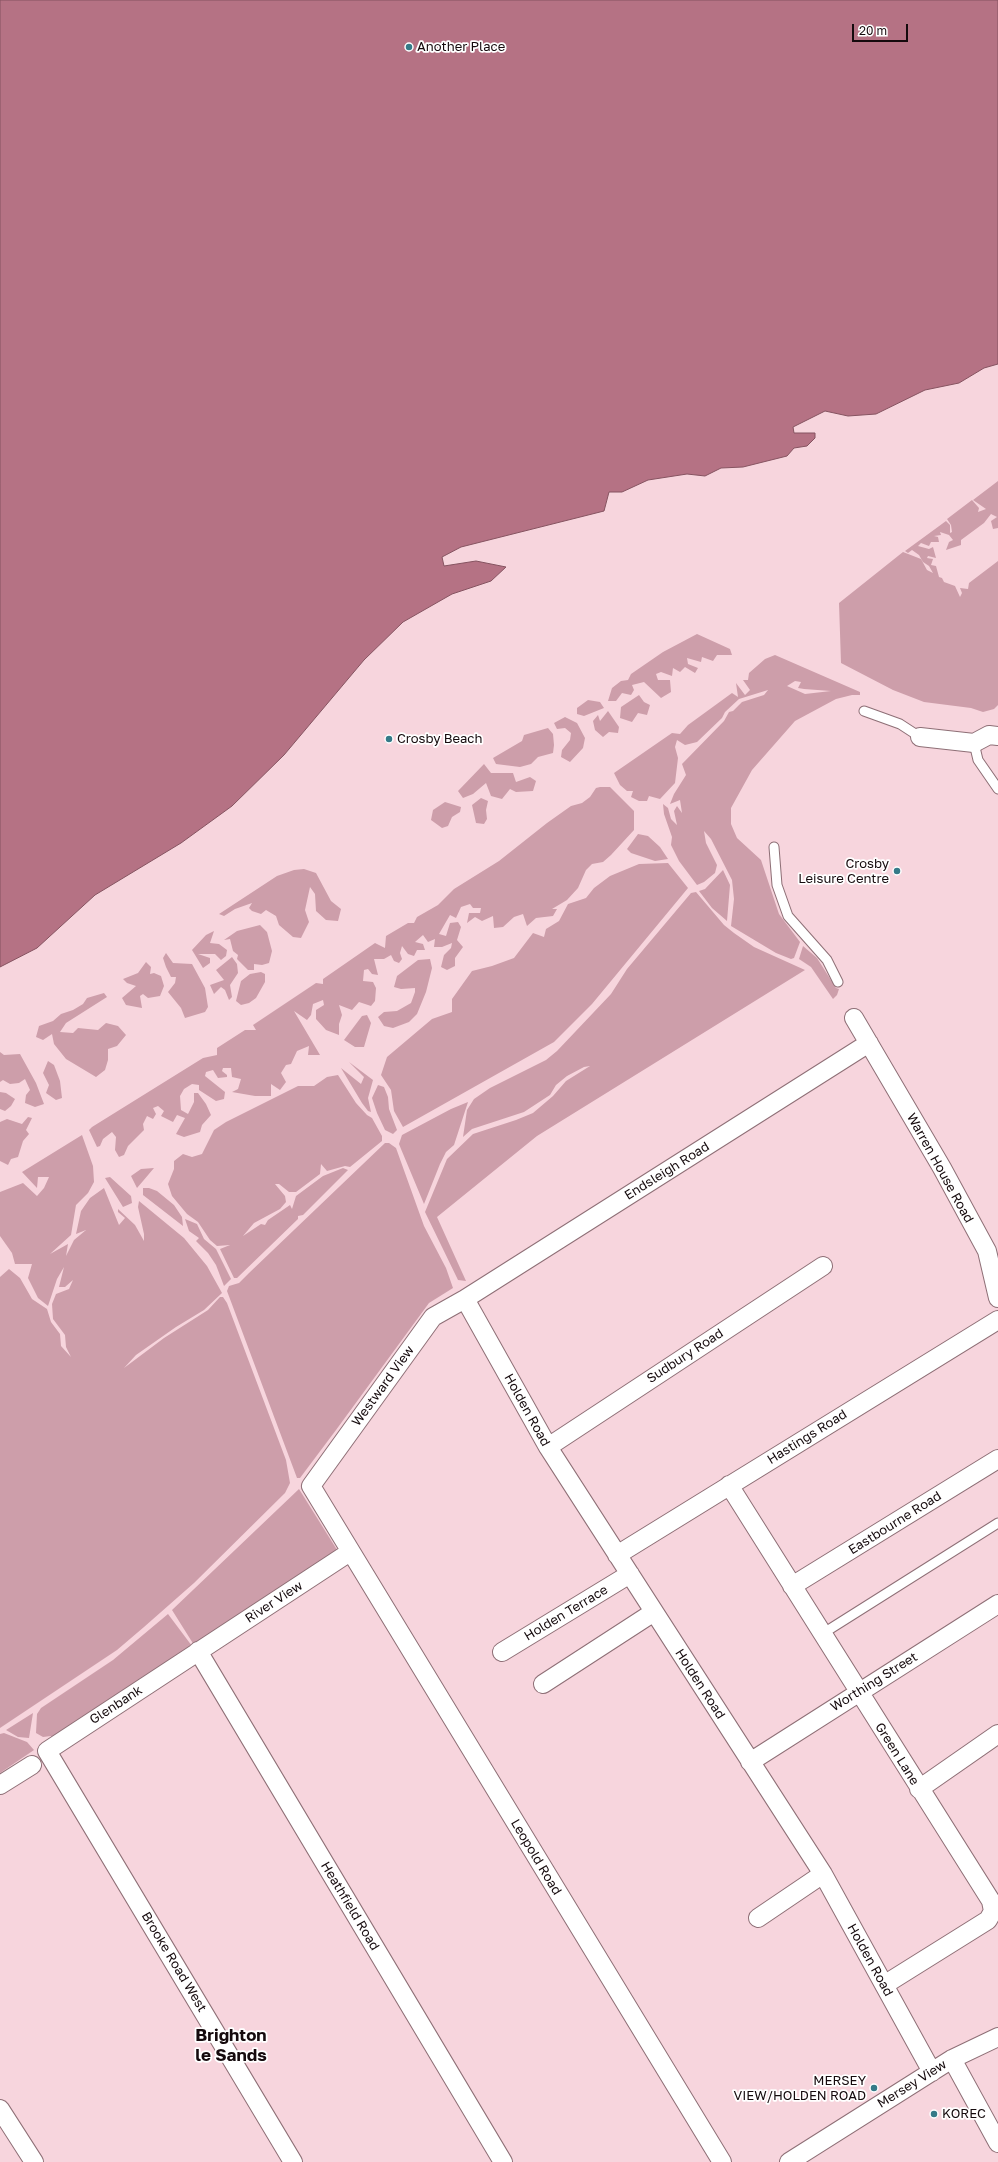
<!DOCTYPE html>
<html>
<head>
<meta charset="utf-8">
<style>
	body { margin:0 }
	#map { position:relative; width:998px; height:2162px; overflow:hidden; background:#f7d5dd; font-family:"Golos Text",sans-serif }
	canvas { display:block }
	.scale { position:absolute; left:852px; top:24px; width:56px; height:18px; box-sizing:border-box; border:2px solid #150a0d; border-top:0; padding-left:5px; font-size:12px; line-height:14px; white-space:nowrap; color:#150a0d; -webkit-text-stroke:3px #fff; paint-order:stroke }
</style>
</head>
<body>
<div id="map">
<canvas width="998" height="2162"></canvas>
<div class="scale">20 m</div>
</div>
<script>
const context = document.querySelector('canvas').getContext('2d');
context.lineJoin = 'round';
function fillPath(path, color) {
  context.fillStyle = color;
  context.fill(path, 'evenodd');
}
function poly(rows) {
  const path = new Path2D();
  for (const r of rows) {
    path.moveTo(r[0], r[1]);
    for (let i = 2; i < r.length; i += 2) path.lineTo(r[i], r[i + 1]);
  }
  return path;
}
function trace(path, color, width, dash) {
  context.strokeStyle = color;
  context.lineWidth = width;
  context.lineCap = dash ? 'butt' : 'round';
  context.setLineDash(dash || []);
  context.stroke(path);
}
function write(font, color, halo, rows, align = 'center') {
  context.font = font + ' "Golos Text",sans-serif';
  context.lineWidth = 3.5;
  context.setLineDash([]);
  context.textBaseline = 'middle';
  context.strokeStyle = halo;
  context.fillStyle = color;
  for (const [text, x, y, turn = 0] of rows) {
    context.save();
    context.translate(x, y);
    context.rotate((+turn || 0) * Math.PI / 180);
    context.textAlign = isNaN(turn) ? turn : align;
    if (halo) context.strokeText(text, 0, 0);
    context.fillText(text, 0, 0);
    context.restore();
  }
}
fillPath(poly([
	[998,481,998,528,993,529,991,521,997,517,991,514,984,523,961,540,961,545,946,550,949,542,953,540,949,535,940,532,941,535,934,536,938,537,939,542,931,542,929,546,921,543,918,546,929,549,933,547,936,558,928,556,927,558,933,559,931,565,936,566,939,577,942,578,944,582,955,586,960,597,962,593,960,588,968,589,969,583,998,561,998,705,994,709,983,712,971,708,924,702,893,690,841,663,839,603,903,552,921,559,927,570,933,573,929,566,923,562,919,555,912,550,908,553,905,551,946,521,950,525,950,533,952,532,951,525,947,519,972,500,979,508,978,512,986,509,973,500],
	[697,634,730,649,732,655,717,655,713,661,702,657,701,662,687,658,688,664,698,668,695,673,685,667,680,672,673,668,672,676,661,672,656,674,658,680,670,680,671,692,661,698,644,682,632,685,634,690,631,695,622,693,616,701,608,701,612,688,621,681,628,680,631,674,663,652],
	[775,655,860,692,860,695,852,695,836,699,795,721,752,770,731,808,731,824,737,838,761,860,779,914,800,942,794,958,791,959,776,953,731,926,734,899,732,880,711,839,704,831,706,843,717,865,715,873,704,882,697,885,679,861,671,845,672,837,664,814,663,804,668,808,671,819,677,825,674,811,677,806,682,813,680,800,670,804,674,794,686,775,682,764,724,721,729,712,733,711,742,702,764,695,768,690,739,699,725,712,722,718,697,742,685,745,677,740,675,747,678,758,675,783,660,799,649,796,647,801,639,801,631,797,633,791,627,791,620,785,614,773,672,733,680,734,688,725,732,693,738,697,736,683,745,695,750,690,743,680,748,680,749,673,765,659],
	[795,681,801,682,798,688,804,689,831,691,805,694,787,686],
	[639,695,644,702,650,705,647,715,638,713,632,722,620,718,621,707],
	[588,700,600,702,604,708,584,716,577,714,577,708],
	[608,711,619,727,618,733,609,732,603,737,595,730,593,721,598,715,600,721],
	[565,717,577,723,585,738,583,748,570,762,561,757,562,750,570,740,571,733,565,728,557,729,554,723],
	[548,728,553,734,554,745,553,753,538,757,531,764,520,767,496,764,493,758,522,741,524,735],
	[484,764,491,773,513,773,516,782,530,777,536,781,533,791,516,792,510,789,502,799,491,796,486,783,473,794,463,798,458,791],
	[600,787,610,787,634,811,634,830,611,855,603,862,592,864,586,870,578,888,567,900,552,909,557,909,553,916,536,918,527,926,523,914,514,917,503,927,494,928,493,916,482,921,475,917,467,923,469,913,480,913,481,908,473,908,470,904,461,907,456,918,450,915,439,934,446,936,450,923,458,922,461,927,457,940,463,947,455,958,455,966,447,970,441,967,444,955,451,948,452,943,442,947,434,947,435,939,428,942,423,935,415,942,423,944,425,950,417,950,414,956,408,954,402,946,400,953,402,959,399,963,394,961,391,955,384,959,374,959,378,975,372,974,368,969,364,970,363,981,373,982,376,988,375,1001,371,1006,359,1002,352,1010,339,1005,342,1015,339,1024,339,1035,326,1030,316,1019,316,1010,324,1005,323,1000,313,1004,311,1015,307,1020,294,1011,320,1055,308,1055,309,1046,297,1051,291,1064,286,1065,281,1073,286,1082,280,1090,271,1084,271,1096,255,1096,232,1092,238,1089,241,1079,232,1077,231,1068,223,1068,222,1071,227,1075,227,1077,218,1078,213,1070,206,1072,205,1076,225,1092,224,1099,216,1101,199,1090,199,1085,192,1084,184,1089,180,1096,181,1110,188,1114,194,1102,194,1093,198,1093,206,1104,211,1115,202,1125,200,1132,184,1137,176,1134,185,1118,177,1115,173,1122,161,1116,164,1111,158,1106,153,1108,156,1114,153,1119,147,1116,143,1124,144,1130,128,1146,124,1155,119,1157,115,1150,116,1137,112,1132,103,1139,100,1146,97,1147,89,1130,92,1127,203,1058,217,1055,217,1048,245,1030,256,1030,253,1025,316,983,323,984,323,979,375,943,385,948,386,936,408,923,414,923,417,917,438,905,454,889,499,861,547,823,571,806,582,803,590,797,596,788],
	[481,798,488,801,486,810,487,819,484,824,476,823,472,805],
	[445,802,461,807,460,812,452,817,448,826,442,828,431,820,433,810],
	[638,834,648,836,660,847,668,859,655,861,631,853,627,849],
	[668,863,688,888,592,1004,554,1042,403,1127,394,1111,391,1090,381,1075,387,1057,432,1019,452,1012,452,999,472,971,492,966,514,958,533,933,544,937,546,929,559,921,568,904,586,898,594,888,610,876,639,864],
	[304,869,316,873,331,901,341,909,338,921,326,920,316,911,315,894,310,887,305,910,309,922,301,938,293,937,279,925,276,916,266,910,261,914,252,911,249,908,252,903,235,909,224,916,219,914,277,876,294,870],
	[723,870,730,885,727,921,712,908,699,891,705,889],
	[696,892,724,925,734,933,754,947,805,970,537,1136,437,1217,466,1281,458,1280,425,1212,447,1159,473,1134,516,1120,533,1113,553,1096,566,1081,590,1066,584,1067,567,1076,556,1085,550,1095,524,1112,472,1129,463,1137,467,1110,474,1099,490,1088,546,1060,557,1051,611,994,627,969,691,893],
	[260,925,267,932,272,951,269,963,262,965,254,964,254,970,248,970,237,959,238,955,233,951,230,939,224,940,237,931],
	[214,931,210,943,219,944,227,950,226,956,221,960,215,954,198,954,210,958,210,963,203,968,192,950,206,935],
	[803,946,817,958,836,988,839,989,837,995,833,999,811,967,799,959],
	[166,953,173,963,192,964,205,988,208,1007,205,1012,185,1018,181,1008,168,992,175,983,176,977,171,977,166,967,163,958],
	[232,957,237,964,238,973,230,985,232,997,229,1000,225,990,221,987,214,994,210,985,224,980,216,970],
	[430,959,432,968,426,992,417,1014,409,1022,393,1028,384,1026,378,1017,384,1012,397,1011,411,1003,415,992,415,988,401,989,394,987,397,976,418,960],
	[146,962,151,967,150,974,154,973,161,976,164,986,160,996,148,998,143,994,140,996,142,1008,126,1005,122,998,136,986,127,983,123,979,138,973],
	[261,972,265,974,265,982,256,998,249,1003,241,1005,236,1001,241,981,250,974],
	[104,993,107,997,66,1023,60,1032,73,1033,78,1028,98,1030,106,1023,118,1026,126,1035,117,1046,108,1049,108,1060,105,1070,96,1077,66,1059,54,1044,52,1034,43,1040,36,1037,39,1026,53,1021,61,1014,73,1010,83,1004,87,998],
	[367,1015,371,1023,364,1047,355,1047,344,1040,362,1016],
	[0,1052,4,1055,20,1054,36,1083,44,1104,35,1107,25,1103,26,1095,30,1090,25,1079,19,1083,10,1084,3,1080,0,1082],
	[48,1061,54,1065,60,1081,62,1098,56,1100,46,1093,49,1085,43,1073],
	[349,1062,373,1080,368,1098,371,1112,368,1111,362,1103,341,1068,361,1084,364,1077],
	[338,1075,356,1103,367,1115,372,1118,382,1136,382,1141,350,1167,345,1166,327,1171,321,1164,320,1174,296,1192,289,1192,279,1184,275,1184,285,1196,286,1202,280,1209,254,1223,243,1236,261,1224,265,1225,268,1220,290,1205,292,1209,296,1196,323,1176,343,1168,348,1170,303,1215,298,1216,298,1219,237,1278,234,1278,220,1249,230,1245,217,1246,210,1240,198,1222,187,1214,172,1196,168,1184,174,1169,174,1161,183,1154,192,1157,202,1154,214,1130,226,1122,298,1086,314,1086,327,1077],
	[378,1085,384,1087,388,1097,389,1109,397,1130,393,1134,385,1130,377,1113,372,1098],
	[0,1092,6,1093,15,1099,11,1106,5,1111,0,1109],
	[468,1102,454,1145,446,1152,440,1164,424,1204,401,1149,399,1144,402,1135,451,1109],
	[28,1117,32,1118,26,1130,29,1134,23,1141,18,1157,11,1159,8,1165,0,1161,0,1122,7,1119,22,1124],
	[82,1135,93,1166,94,1182,88,1193,76,1205,71,1235,50,1254,68,1244,66,1256,74,1240,86,1230,76,1234,81,1211,90,1198,104,1188,119,1225,125,1218,118,1212,118,1209,135,1225,144,1241,144,1234,138,1207,139,1201,184,1238,207,1266,222,1293,204,1310,176,1327,136,1355,124,1368,164,1338,208,1310,220,1297,223,1297,227,1303,286,1460,290,1483,285,1493,194,1583,144,1627,117,1650,0,1728,0,1277,9,1269,20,1278,32,1299,47,1309,51,1322,60,1334,61,1346,71,1357,66,1347,65,1335,53,1319,52,1304,56,1294,69,1289,73,1280,65,1287,59,1287,64,1267,57,1279,48,1306,38,1298,28,1278,32,1264,15,1264,12,1253,0,1236,0,1192,23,1183,37,1196,44,1188,49,1177,38,1177,37,1188,22,1172],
	[385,1143,389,1143,396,1148,424,1226,446,1268,453,1288,429,1303,336,1430,300,1478,297,1478,227,1291,229,1286,239,1283,249,1273],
	[154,1168,143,1181,137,1188,131,1176,141,1169],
	[110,1177,131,1196,132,1203,123,1207,105,1178],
	[143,1188,149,1188,157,1191,174,1205,182,1217,183,1226,143,1195],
	[185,1219,197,1224,204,1239,216,1249,231,1279,224,1286,216,1265,208,1253,196,1241,199,1238,189,1231],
	[299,1489,339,1553,194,1645,172,1610],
	[168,1614,192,1646,52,1738,51,1736,43,1737,36,1733,37,1714,41,1708,113,1660],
	[33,1713,29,1738,18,1737,6,1730],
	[4,1733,27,1742,34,1750,0,1773,0,1734]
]), '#cd9eaa');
const water = poly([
	[0,0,998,0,998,364,984,368,959,383,925,390,876,414,848,416,825,411,793,427,794,433,815,433,815,438,807,446,794,448,787,456,743,467,721,468,705,476,687,474,648,480,622,492,609,492,604,511,461,547,442,557,444,566,476,561,506,567,491,581,452,594,403,622,364,660,284,755,232,806,181,843,95,895,37,948,0,967,0,0]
]);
fillPath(water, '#b57284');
trace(water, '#855360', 1);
const lane = poly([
	[864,711,900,724,920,737],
	[974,743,978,760,998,789],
	[774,847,777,885,788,916,827,960,838,982],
	[822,1634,998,1523]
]);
const street = poly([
	[920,737,974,743,989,735,998,736],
	[854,1018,942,1168,987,1251,998,1298],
	[465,1299,548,1447,823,1874,932,2072],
	[548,1447,823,1266],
	[729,1485,991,1901,993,1911,988,1920,884,1985],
	[617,1555,998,1320],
	[792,1586,998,1459],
	[198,1651,503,2162],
	[502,1652,630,1574],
	[543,1684,654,1612],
	[750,1762,998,1604],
	[0,1785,32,1765],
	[919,1789,998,1734],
	[758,1918,823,1874],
	[952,2059,998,2143],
	[0,2109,34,2162],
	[293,2162,47,1751,350,1552],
	[722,2162,311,1486,433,1317,465,1299,869,1043],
	[789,2162,952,2059,998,2037]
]);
trace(lane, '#8e6f76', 11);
trace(street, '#8e6f76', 20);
trace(lane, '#fff', 9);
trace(street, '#fff', 18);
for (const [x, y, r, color] of [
	[409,47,4,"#357a88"],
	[389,739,4,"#357a88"],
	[897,871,4,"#357a88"],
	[874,2088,4,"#357a88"],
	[934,2114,4,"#357a88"]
]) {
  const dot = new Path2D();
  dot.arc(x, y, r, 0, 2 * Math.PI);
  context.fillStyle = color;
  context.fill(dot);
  trace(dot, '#fff', 1.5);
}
write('13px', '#150a0d', '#fff', [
	["Another Place",417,47],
	["Crosby Beach",397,739],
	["Crosby",889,864,"right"],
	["Leisure Centre",889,879,"right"],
	["MERSEY",866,2081,"right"],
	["VIEW/HOLDEN ROAD",866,2096,"right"],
	["KOREC",942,2114]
], 'left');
write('13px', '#150a0d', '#fff', [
	["Warren House Road",940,1168,61],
	["Endsleigh Road",667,1171,-32],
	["Sudbury Road",685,1356,-33],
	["Westward View",383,1386,-54],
	["Holden Road",527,1410,61],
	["Hastings Road",807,1437,-32],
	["Eastbourne Road",895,1523,-32],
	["River View",274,1602,-33],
	["Holden Terrace",566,1613,-31],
	["Worthing Street",874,1682,-32],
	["Holden Road",700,1684,57],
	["Glenbank",116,1705,-33],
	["Green Lane",897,1754,58],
	["Leopold Road",536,1857,59],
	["Heathfield Road",350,1906,59],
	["Holden Road",870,1960,61],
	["Brooke Road West",174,1962,59],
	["Mersey View",912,2084,-32]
]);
write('bold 17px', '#150a0d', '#fff', [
	["Brighton",231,2036],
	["le Sands",231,2056]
]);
</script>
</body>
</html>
